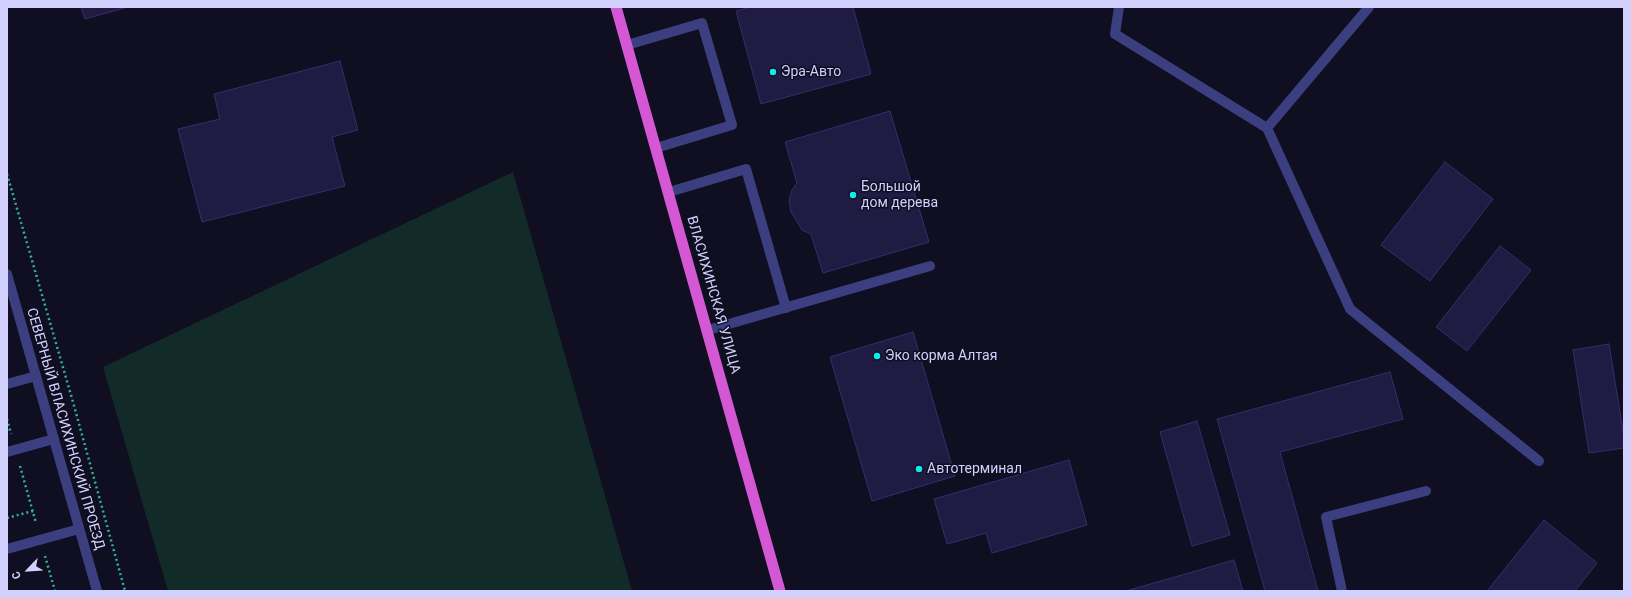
<!DOCTYPE html>
<html>
<head>
<meta charset="utf-8">
<style>
	body { margin:0 }
	#map { position:relative; width:1631px; height:598px; overflow:hidden; background:#100e21; font-family:Roboto,sans-serif }
	canvas { display:block }
	.frame { position:absolute; inset:0; border:8px solid #d2d1fd; pointer-events:none }
	.north { position:absolute; left:8px; top:550px; width:40px; height:40px; -webkit-text-stroke:3px #100e21; paint-order:stroke; rotate:245deg; font-size:11px; font-weight:700; line-height:16px; text-align:center; color:#d2d1fd }
	.north::after { content:''; display:block; margin:auto; width:14px; height:18px; background:#d2d1fd; clip-path:polygon(50% 0,100% 100%,50% 72%,0 100%) }
</style>
</head>
<body>
<div id="map">
<canvas width="1631" height="598"></canvas>
<div class="frame"></div>
<div class="north">С</div>
</div>
<script>
const context = document.querySelector('canvas').getContext('2d');
context.lineJoin = 'round';
function fillPath(path, color) {
  context.fillStyle = color;
  context.fill(path, 'evenodd');
}
function poly(rows) {
  const path = new Path2D();
  for (const r of rows) {
    path.moveTo(r[0], r[1]);
    for (let i = 2; i < r.length; i += 2) path.lineTo(r[i], r[i + 1]);
  }
  return path;
}
function trace(path, color, width, dash) {
  context.strokeStyle = color;
  context.lineWidth = width;
  context.lineCap = dash ? 'butt' : 'round';
  context.setLineDash(dash || []);
  context.stroke(path);
}
function write(font, color, halo, rows, align = 'center') {
  context.font = font + ' Roboto,sans-serif';
  context.lineWidth = 3;
  context.setLineDash([]);
  context.textBaseline = 'middle';
  context.strokeStyle = halo;
  context.fillStyle = color;
  for (const [text, x, y, turn = 0] of rows) {
    context.save();
    context.translate(x, y);
    context.rotate((+turn || 0) * Math.PI / 180);
    context.textAlign = isNaN(turn) ? turn : align;
    if (halo) context.strokeText(text, 0, 0);
    context.fillText(text, 0, 0);
    context.restore();
  }
}
fillPath(poly([
	[513,172,632,591,168,591,103,367]
]), '#122b28');
const building = poly([
	[81,7,128,7,85,19,81,7],
	[751,7,853,7,871,74,761,104,736,11,751,7],
	[340,61,358,130,332,137,345,186,202,222,178,129,220,119,214,94,340,61],
	[890,111,929,242,823,273,811,234,802,230,791,212,789,200,792,190,797,183,785,142,890,111],
	[1445,162,1493,199,1430,281,1381,245,1445,162],
	[1500,246,1531,270,1467,351,1436,327,1500,246],
	[913,332,955,476,872,501,830,357,913,332],
	[1609,344,1624,437,1624,448,1589,453,1573,350,1609,344],
	[1390,372,1403,419,1280,452,1318,591,1265,591,1217,419,1390,372],
	[1197,421,1230,535,1192,546,1160,432,1197,421],
	[1069,460,1087,525,992,553,986,533,947,544,934,499,1069,460],
	[1544,520,1597,563,1575,591,1487,591,1544,520],
	[1234,560,1243,591,1126,591,1234,560]
]);
fillPath(building, '#201b42');
trace(building, '#352e6d', 1);
trace(poly([
	[7,174,73,402,125,591],
	[7,419,11,434],
	[20,466,36,523],
	[7,518,33,511],
	[45,556,55,591]
]), '#33af9c', 2.5, [2, 3]);
trace(poly([
	[1119,7,1115,34,1267,128],
	[1369,7,1267,128,1350,309,1539,461],
	[627,45,702,23,732,125,656,148],
	[669,192,746,169,786,308],
	[708,330,930,266],
	[7,384,36,376],
	[7,452,54,439],
	[7,549,79,529],
	[1342,591,1326,517,1426,491]
]), '#3b3f7f', 10);
trace(poly([
	[7,274,97,591]
]), '#3b3f7f', 10);
trace(poly([
	[616,7,780,591]
]), '#d457d4', 11);
for (const [x, y, r, color] of [
	[773,72,4,"#0aeef0"],
	[853,195,4,"#0aeef0"],
	[877,356,4,"#0aeef0"],
	[919,469,4,"#0aeef0"]
]) {
  const dot = new Path2D();
  dot.arc(x, y, r, 0, 2 * Math.PI);
  context.fillStyle = color;
  context.fill(dot);
  trace(dot, '#100e21', 1.5);
}
write('14px', '#d2d1fd', '#100e21', [
	["Эра-Авто",781,72],
	["Большой",861,187],
	["дом дерева",861,203],
	["Эко корма Алтая",885,356],
	["Автотерминал",927,469]
], 'left');
write('14px', '#d2d1fd', '#100e21', [
	["ВЛАСИХИНСКАЯ УЛИЦА",713,295,74],
	["СЕВЕРНЫЙ ВЛАСИХИНСКИЙ ПРОЕЗД",65,429,74]
]);
</script>
</body>
</html>
